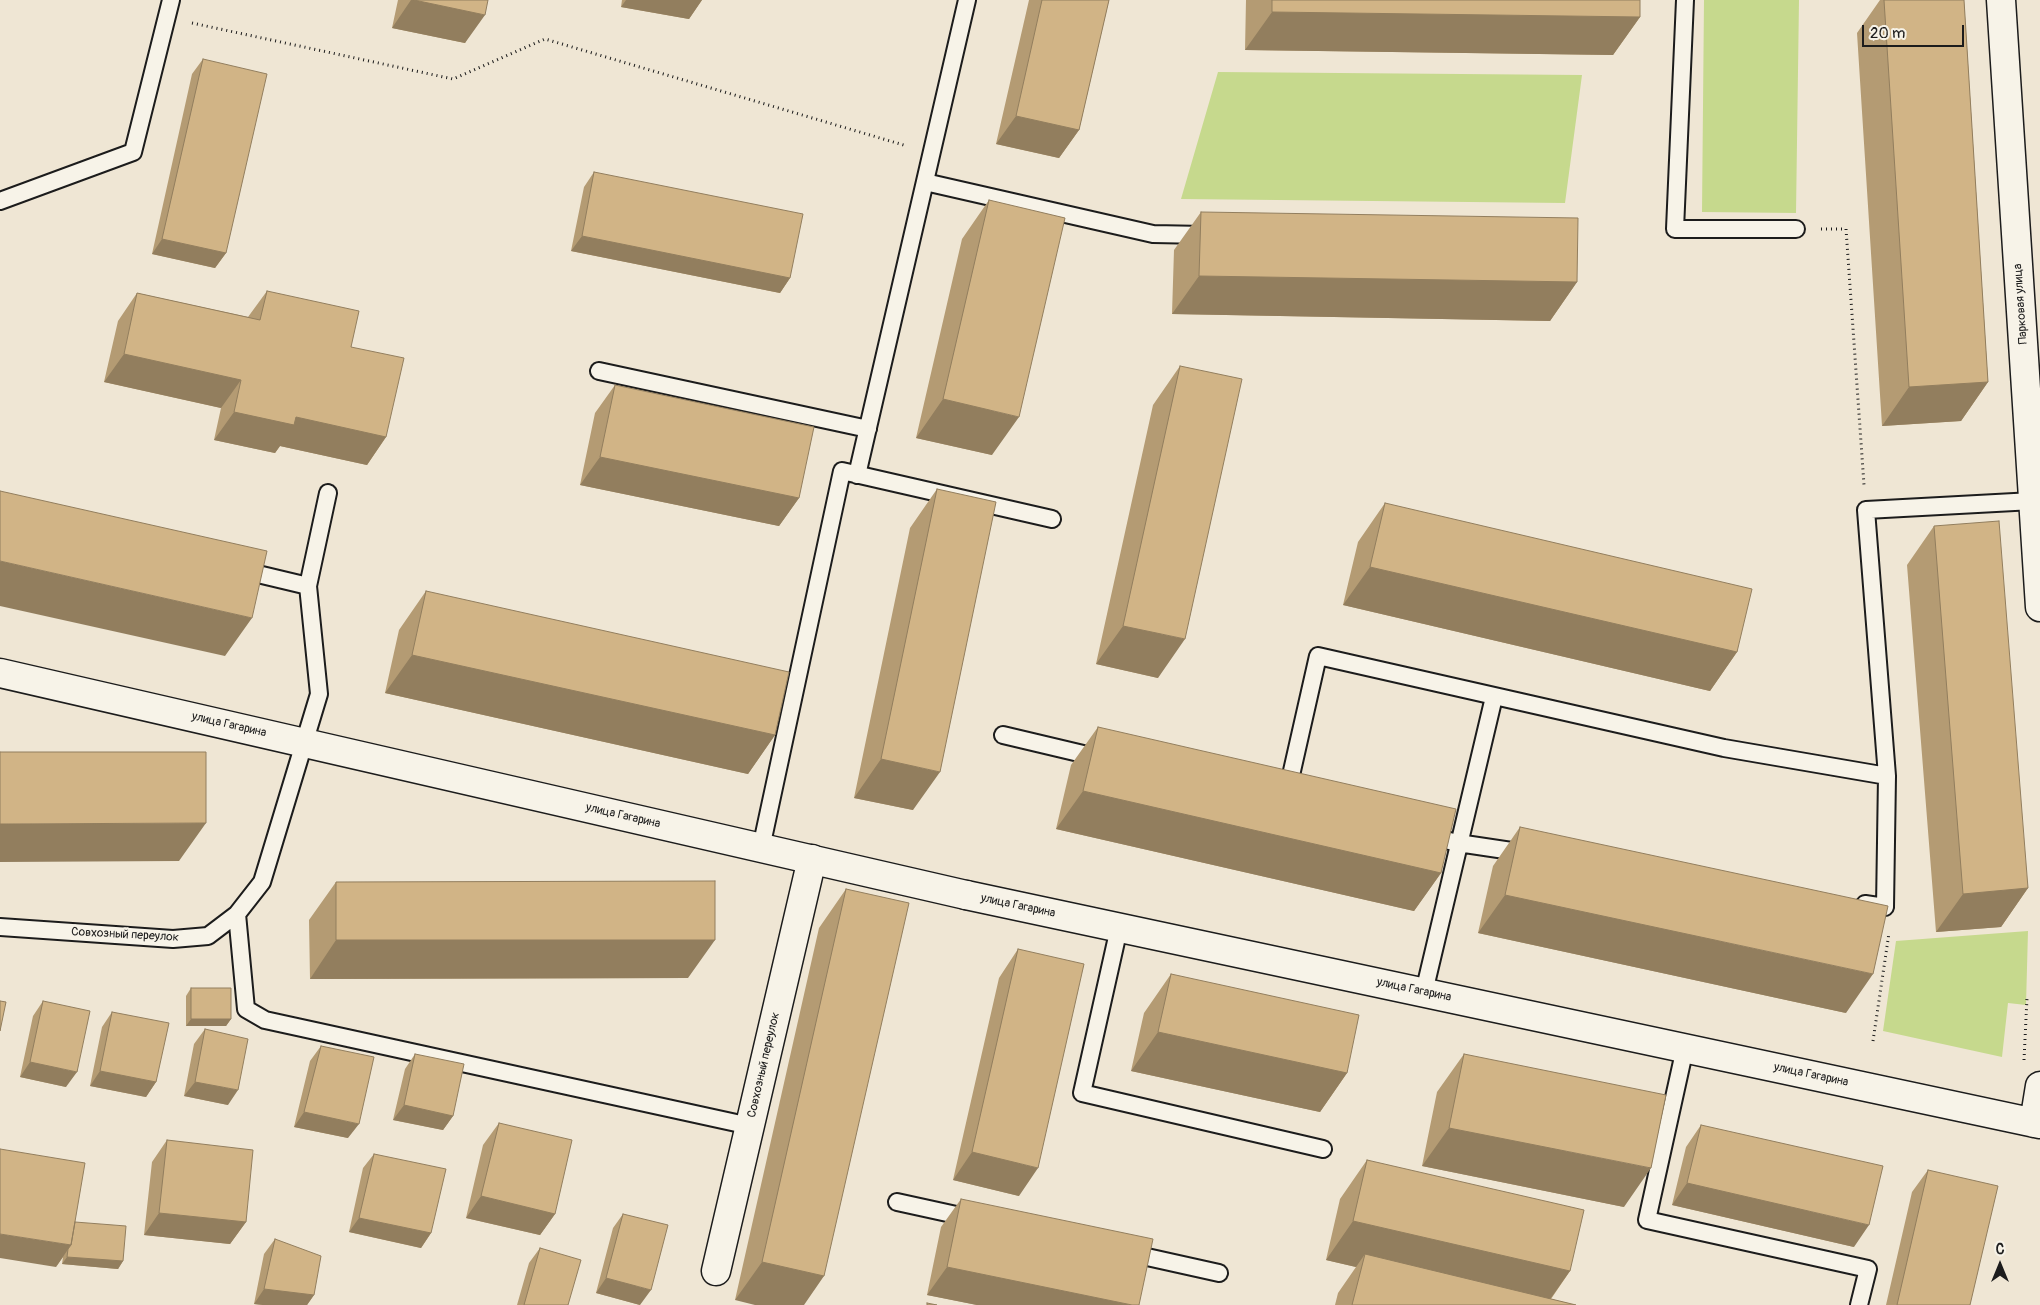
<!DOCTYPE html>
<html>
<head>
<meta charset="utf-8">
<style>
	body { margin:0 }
	#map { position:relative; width:2040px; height:1305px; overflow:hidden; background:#efe6d4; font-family:Pangolin,sans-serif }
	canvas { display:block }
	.north { position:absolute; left:1975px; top:1240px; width:50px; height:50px; -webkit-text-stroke:4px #f7f3e8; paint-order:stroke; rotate:0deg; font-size:14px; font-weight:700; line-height:20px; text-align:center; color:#1c1c1c }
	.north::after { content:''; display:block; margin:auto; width:18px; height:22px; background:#1c1c1c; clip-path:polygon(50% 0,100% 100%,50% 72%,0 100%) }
	.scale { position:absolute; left:1862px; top:25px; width:102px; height:22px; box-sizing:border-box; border:2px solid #1c1c1c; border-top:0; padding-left:6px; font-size:15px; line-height:18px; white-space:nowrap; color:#1c1c1c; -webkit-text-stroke:4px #f7f3e8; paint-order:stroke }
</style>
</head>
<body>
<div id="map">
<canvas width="2040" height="1305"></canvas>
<div class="north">С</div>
<div class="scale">20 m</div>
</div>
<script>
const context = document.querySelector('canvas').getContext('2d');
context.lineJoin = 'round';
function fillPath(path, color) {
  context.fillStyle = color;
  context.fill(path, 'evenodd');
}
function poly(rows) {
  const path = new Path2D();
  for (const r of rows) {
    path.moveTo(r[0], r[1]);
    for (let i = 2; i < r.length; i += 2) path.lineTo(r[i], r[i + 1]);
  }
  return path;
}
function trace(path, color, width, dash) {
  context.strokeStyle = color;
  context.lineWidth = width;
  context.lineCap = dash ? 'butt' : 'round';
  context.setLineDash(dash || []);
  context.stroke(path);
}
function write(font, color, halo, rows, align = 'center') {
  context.font = font + ' Pangolin,sans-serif';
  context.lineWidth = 4.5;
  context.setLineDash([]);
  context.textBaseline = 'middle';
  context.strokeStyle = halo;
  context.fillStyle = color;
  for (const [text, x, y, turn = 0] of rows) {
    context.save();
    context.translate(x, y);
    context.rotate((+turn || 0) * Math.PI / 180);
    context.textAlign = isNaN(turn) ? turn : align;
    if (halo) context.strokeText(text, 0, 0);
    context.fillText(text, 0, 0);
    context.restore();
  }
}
fillPath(poly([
	[1704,0,1799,0,1796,213,1702,212],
	[1218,72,1582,75,1565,203,1181,199],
	[2028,931,2026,1005,2008,1003,2002,1057,1883,1031,1896,941]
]), '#c6d98d');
const lane = poly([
	[1685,0,1675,229,1796,229],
	[925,182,1153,234,1205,235],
	[0,201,133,152,171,0],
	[599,371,868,429],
	[857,475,967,0],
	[241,570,308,586],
	[1003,735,1100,758],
	[1287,793,1318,656,1724,748,1887,776],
	[1428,836,1458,843,1525,853],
	[761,848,842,471,1052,519],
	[1865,904,1885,907,1887,776,1866,510,2033,501],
	[237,914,246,1009,265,1020,750,1126],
	[0,927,173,939,208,936,237,914,262,882,319,694,308,586,328,493],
	[1119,928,1082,1093,1323,1149],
	[1424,992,1494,697],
	[1685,1048,1647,1220,1868,1269,1859,1305],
	[897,1202,970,1218],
	[1129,1253,1219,1273]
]);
const street = poly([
	[2001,0,2040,607],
	[966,895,2040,1124],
	[2034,1123,2040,1086],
	[716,1271,812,859]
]);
const secondary = poly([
	[0,673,966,895]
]);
trace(lane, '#1c1c1c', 20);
trace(street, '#1c1c1c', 31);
trace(secondary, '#1c1c1c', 31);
trace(poly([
	[192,23,453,79,545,39,907,146],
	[1821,229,1846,229,1864,485],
	[1873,1041,1889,933],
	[2024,1060,2027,998]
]), '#1c1c1c', 3, [1, 4]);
trace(lane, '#f7f3e8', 16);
trace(street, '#f7f3e8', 28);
trace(secondary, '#f7f3e8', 28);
fillPath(poly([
	[398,0,488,0,465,43,392,28],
	[622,0,702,0,689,19,621,7],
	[1029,0,1109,0,1079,130,1059,158,996,144],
	[1246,0,1640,0,1640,17,1613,55,1245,50],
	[1880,0,1964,0,1988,382,1961,421,1882,426,1857,33],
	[203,59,226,253,215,268,152,254,192,74],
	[594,172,790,278,780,293,571,251,584,187],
	[989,200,992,455,916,438,962,239],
	[1201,212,1577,282,1550,321,1172,314,1174,250],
	[267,291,351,347,386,437,367,465,280,446,275,453,214,440,221,408,104,382,118,321,137,293,248,317],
	[1180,366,1158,678,1096,664,1153,405],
	[615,385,799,498,779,526,580,485,595,413],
	[937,489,913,810,854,798,910,528],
	[1385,503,1737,652,1710,691,1343,605,1358,542],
	[1934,526,2028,888,2001,927,1936,932,1907,565],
	[426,591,775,735,748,774,385,693,399,630],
	[1098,727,1441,873,1414,911,1056,829,1071,765],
	[1520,827,1846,1013,1478,933,1493,866],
	[336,882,688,978,310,979,309,920],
	[846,889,824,1276,735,1300,819,928],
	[1018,949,1019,1196,953,1180,999,978],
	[1171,974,1347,1073,1320,1112,1131,1071,1144,1013],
	[191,988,231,1019,226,1026,186,1026,186,996],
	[43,1001,66,1087,20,1077,33,1016],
	[112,1012,156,1082,146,1097,90,1086,102,1027],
	[205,1029,228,1105,184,1096,194,1044],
	[321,1046,348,1138,294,1127,310,1061],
	[415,1054,453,1116,443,1130,393,1120,405,1069],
	[1464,1054,1624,1207,1422,1166,1437,1092],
	[499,1123,555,1214,540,1235,466,1218,483,1145],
	[1701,1125,1854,1247,1672,1205,1686,1147],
	[167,1140,246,1222,230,1244,144,1235,152,1162],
	[374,1154,431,1233,421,1248,349,1232,363,1168],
	[1367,1160,1570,1271,1551,1299,1576,1305,1335,1305,1338,1293,1356,1267,1326,1260,1340,1199],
	[1928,1170,1970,1305,1886,1305,1912,1192],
	[961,1199,1139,1305,977,1305,927,1295,941,1227],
	[623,1214,640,1305,596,1293,613,1228],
	[75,1222,123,1261,118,1269,62,1264,63,1257,56,1267],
	[275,1239,314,1295,307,1305,263,1305,254,1304,264,1254],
	[540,1248,568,1305,517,1305,529,1263]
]), '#b49b73');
fillPath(poly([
	[411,0,414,0,485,15,465,43,392,28],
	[626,0,702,0,689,19,621,7],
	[1272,12,1640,17,1613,55,1245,50],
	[1016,116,1079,130,1059,158,996,144],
	[582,236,790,278,780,293,571,251],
	[162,239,226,253,215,268,152,254],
	[1199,276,1577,282,1550,321,1172,314],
	[124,354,241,380,221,408,104,382],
	[1988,382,1961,421,1882,426,1909,387],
	[943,399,1019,417,992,455,916,438],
	[234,412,296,417,386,437,367,465,280,446,275,453,214,440],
	[600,457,799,498,779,526,580,485],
	[0,561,252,618,225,656,0,606],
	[1370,567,1737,652,1710,691,1343,605],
	[1123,626,1185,639,1158,678,1096,664],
	[412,655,775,735,748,774,385,693],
	[881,759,940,772,913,810,854,798],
	[1083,791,1441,873,1414,911,1056,829],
	[206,823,179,861,0,862,0,824],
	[2028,888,2001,927,1936,932,1963,894],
	[1505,895,1873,974,1846,1013,1478,933],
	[336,940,715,940,688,978,310,979],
	[191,1019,231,1019,226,1026,186,1026],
	[1158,1032,1347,1073,1320,1112,1131,1071],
	[30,1062,77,1072,66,1087,20,1077],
	[100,1071,156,1082,146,1097,90,1086],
	[195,1082,238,1090,228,1105,184,1096],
	[404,1105,453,1116,443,1130,393,1120],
	[304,1112,359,1124,348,1138,294,1127],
	[1449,1128,1651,1168,1624,1207,1422,1166],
	[972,1152,1038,1168,1019,1196,953,1180],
	[1687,1183,1869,1225,1854,1247,1672,1205],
	[481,1196,555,1214,540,1235,466,1218],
	[159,1213,246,1222,230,1244,144,1235],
	[359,1218,431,1233,421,1248,349,1232],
	[1353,1221,1570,1271,1546,1305,1365,1254,1356,1267,1326,1260],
	[0,1234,71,1245,56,1267,0,1258],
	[67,1257,123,1261,118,1269,62,1264],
	[762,1262,824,1276,804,1305,755,1305,735,1300],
	[947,1267,1132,1305,977,1305,927,1295],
	[606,1278,651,1290,640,1305,596,1293],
	[264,1289,314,1295,307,1305,263,1305,254,1304]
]), '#927e5e');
const building = poly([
	[414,0,488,0,485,15,414,0],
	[1042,0,1109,0,1079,130,1016,116,1042,0],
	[1272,0,1640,0,1640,17,1272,12,1272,0],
	[1884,0,1964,0,1988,382,1909,387,1884,0],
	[203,59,267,74,226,253,162,239,203,59],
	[594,172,803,214,790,278,582,236,594,172],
	[989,200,1065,218,1019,417,943,399,989,200],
	[1201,212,1578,218,1577,282,1199,276,1201,212],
	[267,291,359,311,351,347,404,358,386,437,296,417,294,425,234,412,241,380,124,354,137,293,260,320,267,291],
	[1180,366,1242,379,1185,639,1123,626,1180,366],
	[615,385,814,427,799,498,600,457,615,385],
	[937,489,996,502,940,772,881,759,937,489],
	[0,491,267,551,252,618,0,561,0,491],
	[1385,503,1752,589,1737,652,1370,567,1385,503],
	[1999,521,2028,888,1963,894,1934,526,1999,521],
	[426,591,789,672,775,735,412,655,426,591],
	[1098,727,1456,809,1441,873,1083,791,1098,727],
	[0,752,206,752,206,823,0,824,0,752],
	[1520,827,1888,906,1873,974,1505,895,1520,827],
	[715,881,715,940,336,940,336,882,715,881],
	[846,889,909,903,824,1276,762,1262,846,889],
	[1018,949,1084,964,1038,1168,972,1152,1018,949],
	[1171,974,1359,1015,1347,1073,1158,1032,1171,974],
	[191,988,231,988,231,1019,191,1019,191,988],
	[0,1001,6,1002,0,1031,0,1001],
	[43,1001,90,1011,77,1072,30,1062,43,1001],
	[112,1012,169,1023,156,1082,100,1071,112,1012],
	[205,1029,248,1039,238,1090,195,1082,205,1029],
	[321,1046,374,1057,359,1124,304,1112,321,1046],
	[415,1054,464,1064,453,1116,404,1105,415,1054],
	[1464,1054,1666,1095,1651,1168,1449,1128,1464,1054],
	[499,1123,572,1140,555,1214,481,1196,499,1123],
	[1701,1125,1883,1166,1869,1225,1687,1183,1701,1125],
	[167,1140,253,1150,246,1222,159,1213,167,1140],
	[0,1149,85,1163,71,1245,0,1234,0,1149],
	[374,1154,446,1169,431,1233,359,1218,374,1154],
	[1367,1160,1584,1210,1570,1271,1353,1221,1367,1160],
	[1928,1170,1998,1186,1970,1305,1897,1305,1928,1170],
	[961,1199,1153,1239,1139,1305,1132,1305,947,1267,961,1199],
	[623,1214,668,1225,651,1290,606,1278,623,1214],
	[75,1222,126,1226,123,1261,67,1257,68,1249,71,1245,75,1222],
	[275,1239,321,1256,314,1295,264,1289,275,1239],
	[540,1248,581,1260,568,1305,524,1305,540,1248],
	[1365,1254,1576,1305,1352,1305,1365,1254],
	[927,1303,937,1305,927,1305,927,1303]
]);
fillPath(building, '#d1b486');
trace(building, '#927e5e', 1);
write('12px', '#1c1c1c', '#f7f3e8', [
	["Парковая улица",2021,304,-94],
	["улица Гагарина",229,725,13],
	["улица Гагарина",623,816,13],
	["улица Гагарина",1018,906,12],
	["Совхозный переулок",125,935,3],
	["улица Гагарина",1414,990,12],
	["Совхозный переулок",764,1065,-77],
	["улица Гагарина",1811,1075,12]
]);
</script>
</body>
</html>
